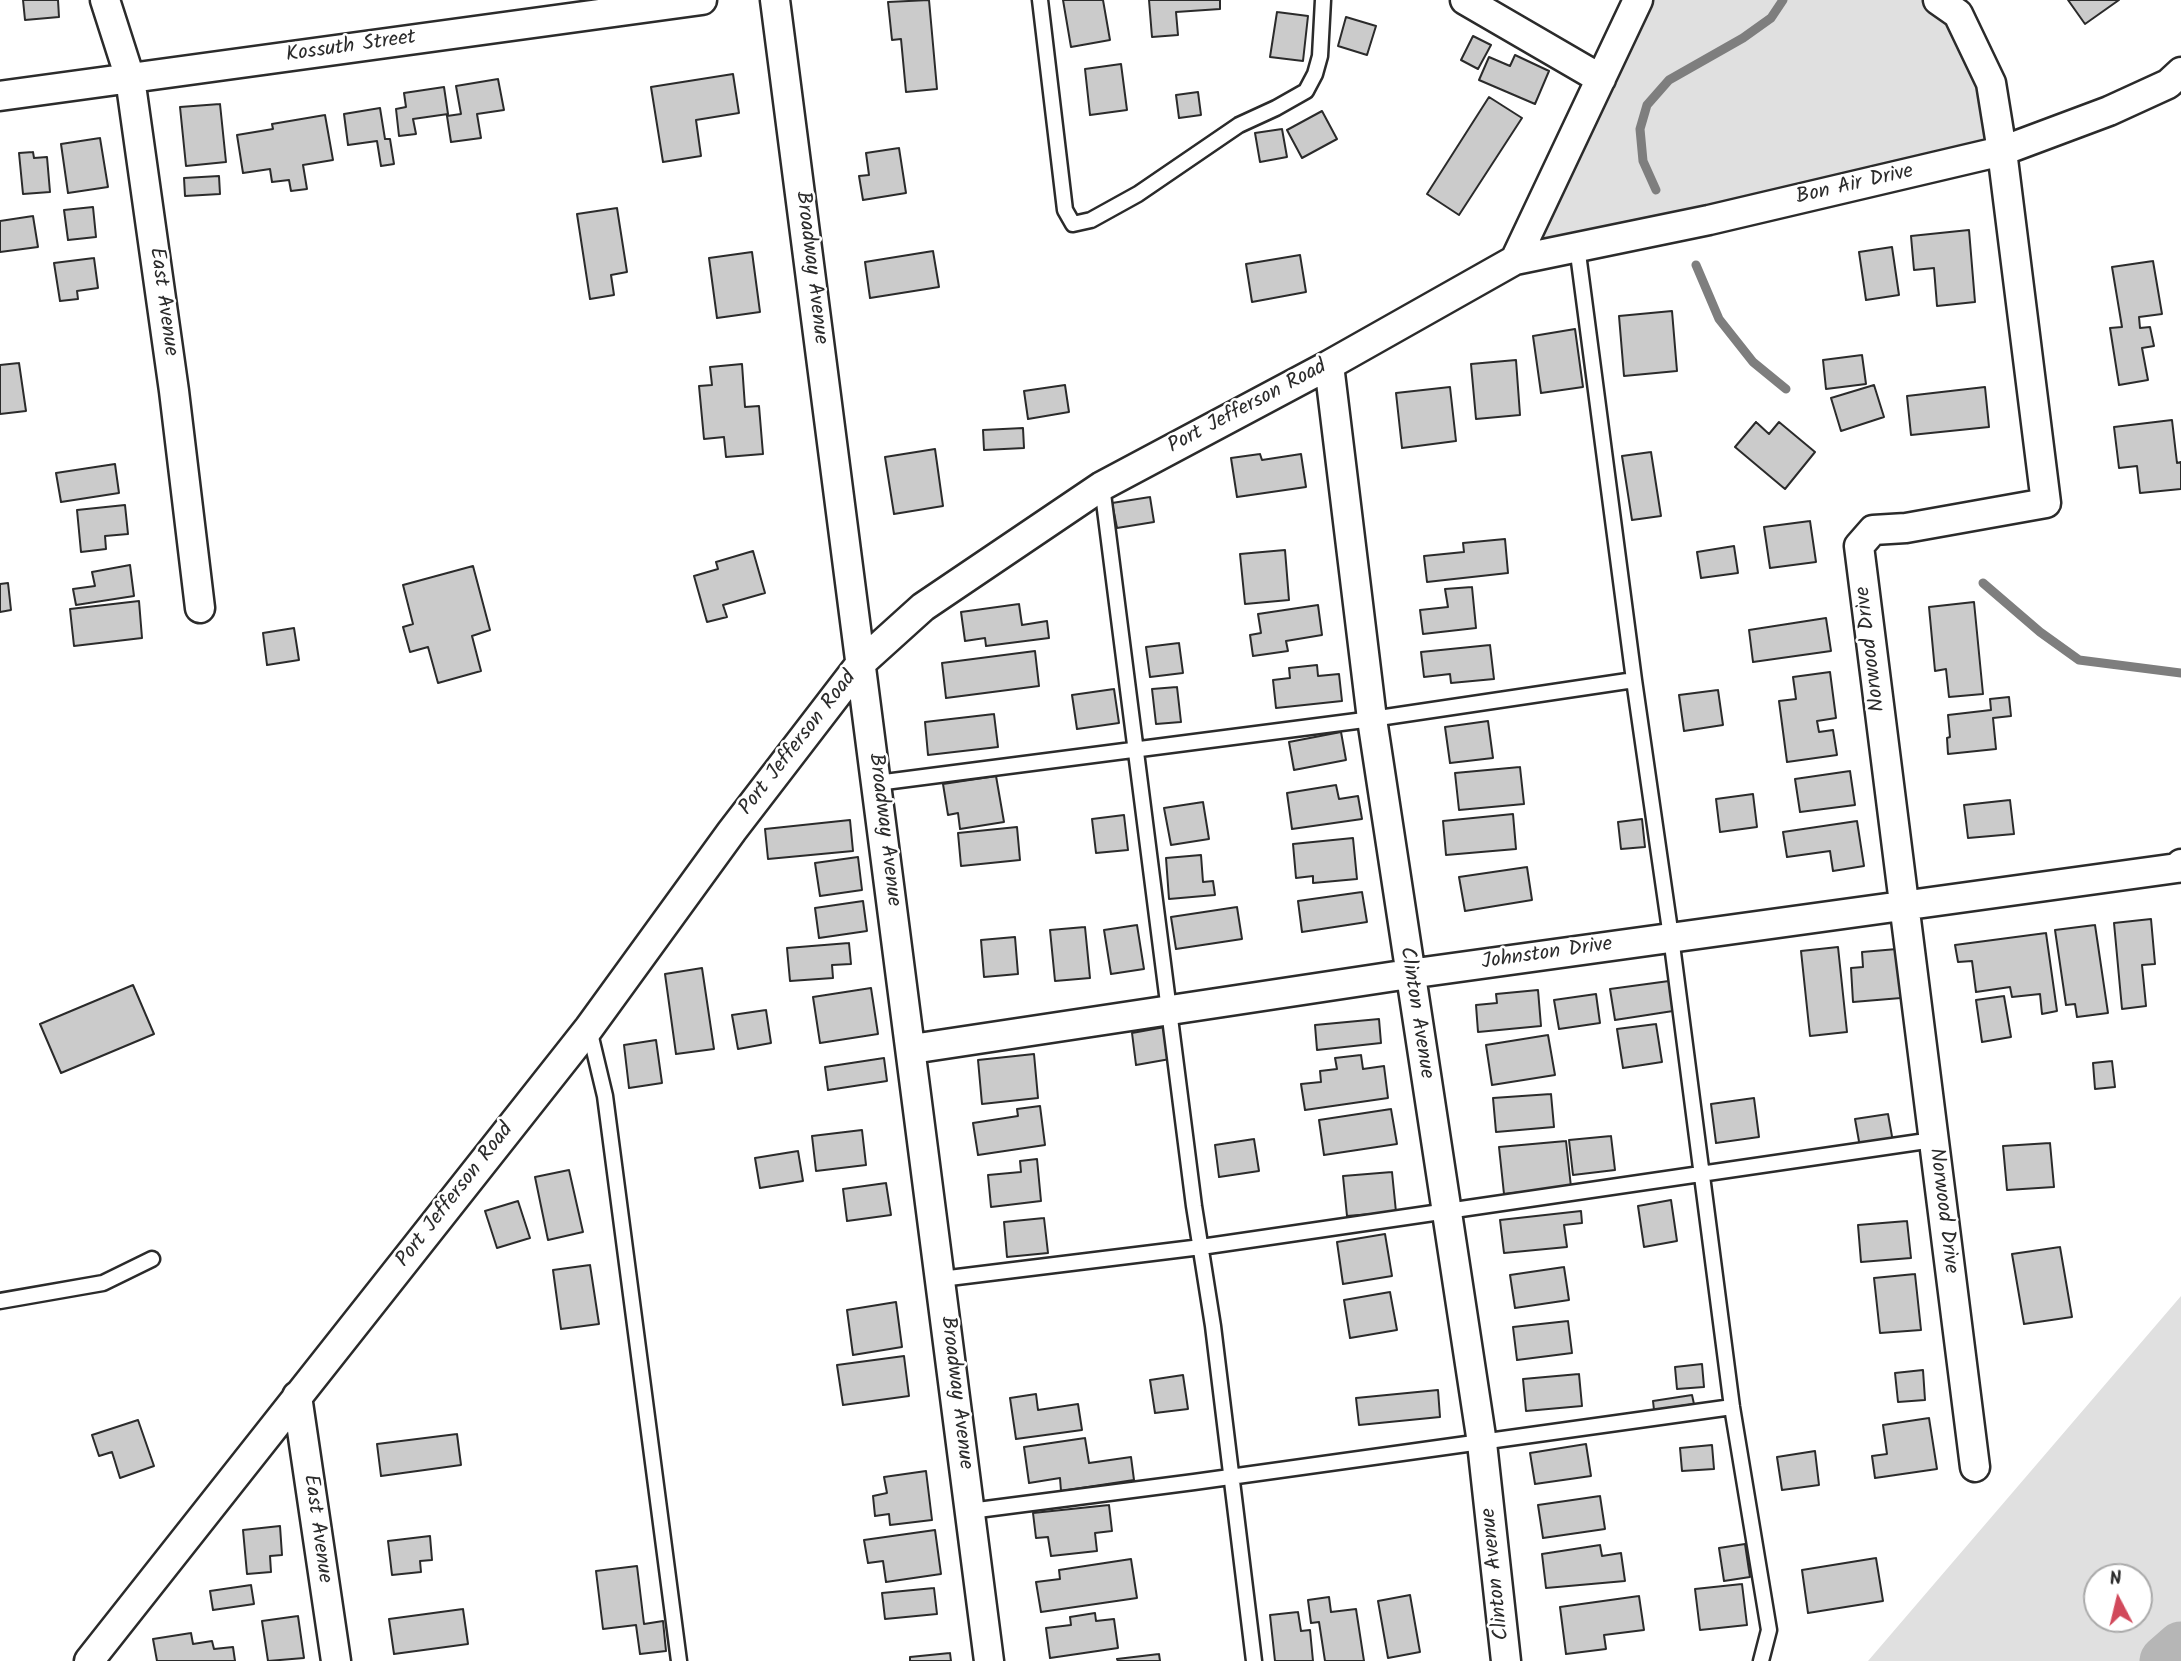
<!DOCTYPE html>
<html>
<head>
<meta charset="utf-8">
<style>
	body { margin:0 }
	#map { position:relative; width:2181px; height:1661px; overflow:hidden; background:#fff; font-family:Kalam,sans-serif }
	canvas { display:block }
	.north { position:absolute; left:2083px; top:1563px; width:70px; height:70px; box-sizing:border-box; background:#fff; border:2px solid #aaa; border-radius:50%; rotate:353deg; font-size:19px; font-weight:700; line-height:28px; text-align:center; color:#2b2b2b }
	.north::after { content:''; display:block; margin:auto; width:24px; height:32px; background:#d1495b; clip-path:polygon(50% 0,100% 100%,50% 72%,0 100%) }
</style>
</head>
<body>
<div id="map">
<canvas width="2181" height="1661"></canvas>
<div class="north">N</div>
</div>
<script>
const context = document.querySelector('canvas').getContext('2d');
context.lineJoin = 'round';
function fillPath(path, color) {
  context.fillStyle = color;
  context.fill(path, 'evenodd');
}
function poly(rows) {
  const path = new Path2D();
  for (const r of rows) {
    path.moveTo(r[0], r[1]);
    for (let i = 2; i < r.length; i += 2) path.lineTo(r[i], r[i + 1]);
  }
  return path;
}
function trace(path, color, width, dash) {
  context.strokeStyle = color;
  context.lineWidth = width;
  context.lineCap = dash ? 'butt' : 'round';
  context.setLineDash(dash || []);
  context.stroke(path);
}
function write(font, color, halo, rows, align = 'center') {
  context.font = font + ' Kalam,sans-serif';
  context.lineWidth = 5;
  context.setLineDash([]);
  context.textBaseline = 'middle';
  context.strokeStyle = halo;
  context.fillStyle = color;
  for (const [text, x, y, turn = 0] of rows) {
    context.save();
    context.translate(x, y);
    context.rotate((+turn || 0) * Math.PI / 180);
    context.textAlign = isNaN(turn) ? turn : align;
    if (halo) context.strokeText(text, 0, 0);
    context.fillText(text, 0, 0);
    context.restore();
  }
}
fillPath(poly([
	[1638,0,1938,0,1958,14,2002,151,1515,260],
	[2181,1296,2181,1661,1868,1661],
	[2139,1577,2139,1619,2097,1619,2097,1577]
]), '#e0e0e0');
trace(poly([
	[1656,190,1643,161,1640,129,1647,105,1669,80,1743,38,1771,18,1783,0],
	[1696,265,1719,319,1753,362,1786,389],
	[1983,583,2040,632,2079,660,2181,673]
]), '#7e7e7e', 9);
trace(poly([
	[2165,1661,2181,1647]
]), '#b6b6b6', 51);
const building = poly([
	[23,0,58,0,59,17,25,20,23,0],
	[929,0,937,89,906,92,901,39,892,40,888,2,929,0],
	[1063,0,1103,0,1110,40,1071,47,1063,0],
	[1149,0,1220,0,1220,9,1176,12,1178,35,1152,37,1149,0],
	[2068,0,2119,0,2085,24,2068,0],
	[1277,12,1308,16,1303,61,1270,57,1277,12],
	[1346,17,1376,26,1367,55,1338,46,1346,17],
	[1473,36,1491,45,1478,69,1461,60,1473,36],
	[1515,55,1549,71,1535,104,1479,80,1489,57,1510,66,1515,55],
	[1121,64,1127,110,1090,115,1085,69,1121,64],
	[733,74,739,113,696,120,701,156,663,162,651,87,733,74],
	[498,79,504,110,477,114,481,138,451,142,447,116,461,114,456,86,498,79],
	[444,87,448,114,413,119,416,134,399,136,396,109,406,107,404,93,444,87],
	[1198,92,1201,115,1179,118,1176,95,1198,92],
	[1489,97,1522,118,1459,215,1427,194,1489,97],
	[220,104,226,162,186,166,180,107,220,104],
	[380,108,385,139,390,139,394,164,381,166,377,141,348,145,344,114,380,108],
	[1322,111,1337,139,1302,158,1287,130,1322,111],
	[325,115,333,160,303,165,307,189,291,191,289,180,272,182,270,169,243,173,237,135,273,129,272,124,325,115],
	[1282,129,1287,157,1260,162,1255,133,1282,129],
	[100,138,108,187,68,193,61,144,100,138],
	[899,148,906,193,863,200,859,176,869,175,866,153,899,148],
	[33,152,34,158,47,157,50,192,23,194,19,153,33,152],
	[219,176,220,194,185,196,184,178,219,176],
	[93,207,96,237,68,240,64,210,93,207],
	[617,208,627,272,611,275,614,295,590,299,577,214,617,208],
	[33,216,38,247,0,252,0,221,33,216],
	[1969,230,1975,302,1937,306,1934,268,1914,270,1911,236,1969,230],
	[1892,247,1899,295,1866,300,1859,252,1892,247],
	[933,251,939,287,870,298,865,262,933,251],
	[752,252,760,312,717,318,709,258,752,252],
	[1300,255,1306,292,1252,302,1246,264,1300,255],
	[94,258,98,288,77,291,78,299,60,301,54,263,94,258],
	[2153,261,2162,314,2139,317,2140,328,2150,327,2154,346,2142,348,2148,380,2119,385,2110,328,2122,327,2112,267,2153,261],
	[1672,311,1677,371,1624,376,1619,316,1672,311],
	[1575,329,1583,387,1541,393,1533,336,1575,329],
	[1862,355,1866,384,1826,389,1823,360,1862,355],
	[1516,360,1520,415,1476,419,1471,364,1516,360],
	[19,363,26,411,0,414,0,365,19,363],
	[742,364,745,407,759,406,763,454,726,457,724,437,704,439,699,386,712,385,710,367,742,364],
	[1065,385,1069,412,1028,419,1024,391,1065,385],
	[1874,385,1884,417,1841,431,1831,398,1874,385],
	[1450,387,1456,441,1402,448,1396,393,1450,387],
	[1985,387,1989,427,1911,435,1907,396,1985,387],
	[2172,420,2177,463,2181,462,2181,489,2140,493,2137,466,2119,468,2114,427,2172,420],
	[1756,422,1769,434,1779,422,1815,452,1785,489,1735,447,1756,422],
	[1023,428,1024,448,984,450,983,430,1023,428],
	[935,449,943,506,894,514,885,457,935,449],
	[1651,452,1661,516,1632,520,1622,456,1651,452],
	[1260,454,1262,460,1301,454,1306,487,1237,497,1231,458,1260,454],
	[115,464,119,493,61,502,56,473,115,464],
	[1150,497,1154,522,1117,528,1112,503,1150,497],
	[125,505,128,534,105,536,106,549,81,552,77,510,125,505],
	[1810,521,1816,562,1770,568,1764,527,1810,521],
	[1505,539,1508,573,1427,582,1424,556,1464,552,1463,543,1505,539],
	[1734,546,1738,573,1701,578,1697,552,1734,546],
	[1285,550,1289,600,1245,604,1240,554,1285,550],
	[753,551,765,593,723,605,727,617,707,622,694,576,718,569,716,562,753,551],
	[130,565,134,596,76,605,73,589,95,586,92,572,130,565],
	[473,566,490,630,472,636,481,671,438,683,428,647,410,652,403,627,413,624,403,585,473,566],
	[8,583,11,610,0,612,0,584,8,583],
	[1472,587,1476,628,1423,634,1420,610,1448,607,1445,589,1472,587],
	[139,601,142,638,74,646,70,609,139,601],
	[1974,602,1983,694,1949,697,1946,669,1935,671,1929,607,1974,602],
	[1019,604,1022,625,1047,621,1049,638,986,646,985,638,965,641,961,612,1019,604],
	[1318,605,1322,635,1286,641,1288,651,1253,656,1250,635,1261,633,1258,614,1318,605],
	[1826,618,1831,651,1753,662,1749,630,1826,618],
	[294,628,299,660,267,665,263,633,294,628],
	[1179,643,1183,673,1150,677,1146,647,1179,643],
	[1490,645,1494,679,1451,683,1450,674,1424,677,1421,652,1490,645],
	[1035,651,1039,686,946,698,942,663,1035,651],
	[1317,665,1318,676,1339,674,1342,701,1276,708,1273,680,1290,678,1289,668,1317,665],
	[1830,672,1836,718,1817,721,1819,732,1833,730,1837,755,1787,762,1779,701,1796,699,1793,677,1830,672],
	[1177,687,1181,722,1156,724,1152,689,1177,687],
	[1114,689,1119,723,1077,729,1072,695,1114,689],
	[1718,690,1723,725,1684,731,1679,695,1718,690],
	[2009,697,2011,716,1993,718,1996,749,1948,754,1947,738,1950,737,1948,715,1991,710,1990,699,2009,697],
	[994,714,998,747,928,755,925,722,994,714],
	[1488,721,1493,758,1450,763,1445,727,1488,721],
	[1341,732,1346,760,1294,770,1289,742,1341,732],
	[1520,767,1524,804,1459,810,1455,773,1520,767],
	[1850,771,1855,805,1800,812,1795,779,1850,771],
	[996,776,1004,822,960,829,958,813,948,815,943,784,996,776],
	[1336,785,1339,799,1358,796,1362,819,1292,829,1287,793,1336,785],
	[1753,794,1757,827,1720,832,1716,799,1753,794],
	[2010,800,2014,834,1968,838,1964,805,2010,800],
	[1203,802,1209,839,1171,845,1164,808,1203,802],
	[1513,814,1516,849,1446,855,1443,821,1513,814],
	[1124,815,1128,850,1096,853,1092,819,1124,815],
	[1642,819,1645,847,1621,849,1618,822,1642,819],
	[850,820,853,851,768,859,765,829,850,820],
	[1857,821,1864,866,1833,871,1830,851,1787,857,1783,832,1857,821],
	[1017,827,1020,860,961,866,958,833,1017,827],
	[1353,838,1357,879,1313,883,1313,876,1296,878,1293,844,1353,838],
	[1201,855,1203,882,1213,881,1215,895,1169,899,1166,858,1201,855],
	[858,857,862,890,820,896,815,863,858,857],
	[1527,867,1532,900,1465,911,1459,877,1527,867],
	[1362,892,1367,922,1302,932,1298,901,1362,892],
	[863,901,867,931,819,938,815,908,863,901],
	[1237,907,1242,939,1176,949,1171,917,1237,907],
	[2151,919,2155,964,2142,965,2146,1006,2122,1009,2114,923,2151,919],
	[1137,925,1144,969,1111,974,1104,930,1137,925],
	[2095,925,2108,1013,2077,1017,2075,1004,2066,1005,2055,930,2095,925],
	[1085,927,1090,978,1055,981,1050,930,1085,927],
	[2046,933,2057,1011,2042,1014,2040,994,2012,997,2010,987,1976,992,1972,961,1958,962,1955,945,2046,933],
	[1015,937,1018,974,984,977,981,940,1015,937],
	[849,943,851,964,832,965,833,978,790,981,787,948,849,943],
	[1838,947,1847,1032,1810,1036,1801,951,1838,947],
	[1897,949,1901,998,1853,1002,1851,968,1863,967,1862,952,1897,949],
	[702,968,714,1049,676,1054,665,974,702,968],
	[1669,981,1673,1011,1615,1020,1610,989,1669,981],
	[133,985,154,1034,61,1073,40,1024,133,985],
	[871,988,878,1034,820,1043,813,997,871,988],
	[1538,990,1541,1026,1478,1032,1476,1005,1497,1003,1496,994,1538,990],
	[1596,994,1600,1023,1559,1029,1554,1000,1596,994],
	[2004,996,2011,1037,1982,1042,1976,1000,2004,996],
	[766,1010,771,1043,738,1049,732,1015,766,1010],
	[1379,1019,1381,1043,1317,1050,1315,1025,1379,1019],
	[1656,1024,1662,1062,1623,1068,1617,1029,1656,1024],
	[1165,1027,1170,1059,1136,1065,1132,1033,1165,1027],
	[1548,1035,1555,1075,1492,1085,1486,1045,1548,1035],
	[656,1040,662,1083,629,1088,624,1045,656,1040],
	[1034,1054,1038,1098,982,1104,978,1060,1034,1054],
	[1361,1055,1363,1069,1384,1066,1388,1098,1305,1110,1301,1084,1321,1082,1320,1071,1337,1069,1335,1058,1361,1055],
	[884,1058,887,1081,828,1090,825,1067,884,1058],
	[2112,1061,2115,1087,2095,1089,2093,1063,2112,1061],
	[1551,1094,1554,1127,1496,1132,1493,1098,1551,1094],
	[1754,1098,1759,1137,1716,1143,1711,1104,1754,1098],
	[1040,1106,1045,1145,978,1155,973,1123,1018,1116,1017,1109,1040,1106],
	[1391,1109,1397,1144,1324,1155,1319,1120,1391,1109],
	[1888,1114,1893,1142,1860,1147,1855,1119,1888,1114],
	[862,1130,866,1165,816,1171,812,1136,862,1130],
	[1611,1136,1615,1170,1573,1175,1569,1140,1611,1136],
	[1254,1139,1259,1171,1219,1177,1215,1145,1254,1139],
	[1566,1141,1571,1187,1504,1194,1499,1147,1566,1141],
	[2050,1143,2054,1187,2007,1190,2003,1146,2050,1143],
	[798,1151,803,1181,760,1188,755,1158,798,1151],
	[1037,1159,1041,1201,991,1207,988,1175,1021,1172,1020,1161,1037,1159],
	[569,1170,583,1232,548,1240,535,1177,569,1170],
	[1392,1172,1396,1212,1347,1216,1343,1176,1392,1172],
	[886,1183,891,1215,847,1221,843,1189,886,1183],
	[1671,1200,1677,1241,1644,1247,1638,1206,1671,1200],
	[518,1201,530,1238,497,1248,485,1211,518,1201],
	[1581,1211,1582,1223,1564,1225,1567,1247,1504,1253,1500,1220,1581,1211],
	[1044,1218,1048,1253,1007,1257,1004,1222,1044,1218],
	[1907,1221,1911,1258,1861,1262,1858,1225,1907,1221],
	[1385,1234,1392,1276,1343,1284,1337,1242,1385,1234],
	[2060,1247,2072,1317,2024,1324,2012,1254,2060,1247],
	[590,1265,599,1324,561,1329,553,1270,590,1265],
	[1564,1267,1569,1300,1515,1308,1510,1275,1564,1267],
	[1915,1274,1921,1330,1880,1333,1874,1278,1915,1274],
	[1390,1292,1397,1330,1350,1338,1344,1300,1390,1292],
	[896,1302,902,1347,853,1355,847,1310,896,1302],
	[1568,1321,1572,1353,1517,1360,1513,1327,1568,1321],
	[904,1356,909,1396,843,1405,837,1365,904,1356],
	[1702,1364,1704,1387,1677,1389,1675,1367,1702,1364],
	[1923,1370,1925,1400,1898,1402,1895,1373,1923,1370],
	[1579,1374,1582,1406,1526,1411,1523,1379,1579,1374],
	[1183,1375,1188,1409,1155,1413,1150,1380,1183,1375],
	[1438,1390,1440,1417,1359,1425,1356,1398,1438,1390],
	[1036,1394,1038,1410,1078,1404,1082,1430,1016,1439,1010,1398,1036,1394],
	[1692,1395,1694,1404,1654,1410,1653,1401,1692,1395],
	[1929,1418,1937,1469,1875,1478,1872,1456,1887,1454,1883,1425,1929,1418],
	[138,1420,154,1466,120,1478,112,1452,99,1456,92,1435,138,1420],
	[457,1434,461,1465,381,1476,377,1444,457,1434],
	[1085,1438,1089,1463,1131,1457,1134,1480,1061,1491,1060,1478,1029,1483,1024,1447,1085,1438],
	[1586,1444,1591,1476,1535,1484,1530,1453,1586,1444],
	[1712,1445,1714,1469,1682,1471,1680,1448,1712,1445],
	[1815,1451,1819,1485,1782,1490,1777,1457,1815,1451],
	[926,1471,932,1520,890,1525,889,1514,875,1516,873,1496,887,1493,884,1477,926,1471],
	[1600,1496,1605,1529,1543,1538,1538,1505,1600,1496],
	[1109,1505,1112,1531,1095,1533,1097,1551,1051,1556,1048,1537,1036,1538,1033,1513,1109,1505],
	[280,1526,282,1555,270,1556,271,1572,247,1574,243,1530,280,1526],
	[935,1530,941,1574,886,1582,883,1561,868,1563,864,1540,935,1530],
	[430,1536,432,1560,420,1561,421,1572,392,1575,388,1541,430,1536],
	[1745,1544,1750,1577,1724,1581,1719,1548,1745,1544],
	[1600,1545,1602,1556,1621,1553,1625,1581,1546,1588,1542,1554,1600,1545],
	[1876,1558,1883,1601,1808,1613,1802,1570,1876,1558],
	[1131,1559,1137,1598,1041,1612,1036,1582,1060,1579,1059,1570,1131,1559],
	[637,1566,644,1624,663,1621,666,1651,640,1654,636,1625,603,1629,596,1571,637,1566],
	[1742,1584,1747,1625,1700,1630,1695,1589,1742,1584],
	[251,1585,254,1604,213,1610,210,1591,251,1585],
	[934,1588,937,1614,885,1619,882,1593,934,1588],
	[1410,1595,1420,1652,1388,1658,1378,1601,1410,1595],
	[1639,1596,1644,1630,1604,1635,1606,1649,1566,1654,1560,1607,1639,1596],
	[1329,1597,1331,1612,1356,1609,1364,1661,1325,1661,1319,1622,1311,1623,1308,1600,1329,1597],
	[463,1609,468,1644,394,1654,389,1619,463,1609],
	[1298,1612,1301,1631,1310,1630,1313,1661,1275,1661,1270,1615,1298,1612],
	[1095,1613,1096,1621,1114,1619,1118,1648,1050,1658,1046,1628,1071,1625,1070,1617,1095,1613],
	[298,1616,304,1658,268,1661,262,1621,298,1616],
	[191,1633,193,1644,212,1641,214,1649,233,1647,235,1661,157,1661,153,1639,191,1633],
	[950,1653,951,1661,910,1661,910,1657,950,1653],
	[1159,1654,1160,1661,1118,1661,1117,1659,1159,1654]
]);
fillPath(building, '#cbcbcb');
trace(building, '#2b2b2b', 2);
const service = poly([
	[1040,0,1065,210,1073,224,1091,220,1138,194,1239,125,1276,108,1306,91,1315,74,1320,56,1323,0],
	[1577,246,1634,680,1671,937,1732,1407,1769,1630,1761,1661],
	[1102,486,1194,1206,1213,1326,1254,1661],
	[877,783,1372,719,1634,680],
	[589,1029,605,1096,679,1661],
	[941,1279,1201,1247,1933,1140],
	[0,1301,103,1283,152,1259],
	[970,1511,1194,1482,1732,1407]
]);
const minor = poly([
	[105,0,130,78,174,391,200,608],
	[775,0,989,1661],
	[1465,0,1601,79],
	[1938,0,1958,14,1991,83,2002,151,2046,503,1906,528,1873,530,1859,546,1975,1467],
	[0,96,702,0],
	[1515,260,1709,220,2002,151,2109,111,2168,84,2181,72],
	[1329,365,1372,719,1482,1443,1506,1661],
	[912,1049,1409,974,2177,868,2181,864],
	[297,1396,336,1661],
	[89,1661,589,1028,732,831,861,663,923,607,1102,486,1329,365,1515,260,1638,0]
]);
trace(service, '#2b2b2b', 19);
trace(minor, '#2b2b2b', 33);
trace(service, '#fff', 14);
trace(minor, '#fff', 28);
write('21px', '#2b2b2b', '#fff', [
	["Kossuth Street",351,48,-8],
	["Bon Air Drive",1855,186,-13],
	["Broadway Avenue",810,268,83],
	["East Avenue",162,302,82],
	["Port Jefferson Road",1248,408,-28],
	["Norwood Drive",1872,649,-97],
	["Port Jefferson Road",799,744,-52],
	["Broadway Avenue",883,830,83],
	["Johnston Drive",1547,955,-8],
	["Clinton Avenue",1415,1013,81],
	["Port Jefferson Road",456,1196,-52],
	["Norwood Drive",1942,1211,83],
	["Broadway Avenue",955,1393,83],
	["East Avenue",316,1529,82],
	["Clinton Avenue",1497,1574,-96]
]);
</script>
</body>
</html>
